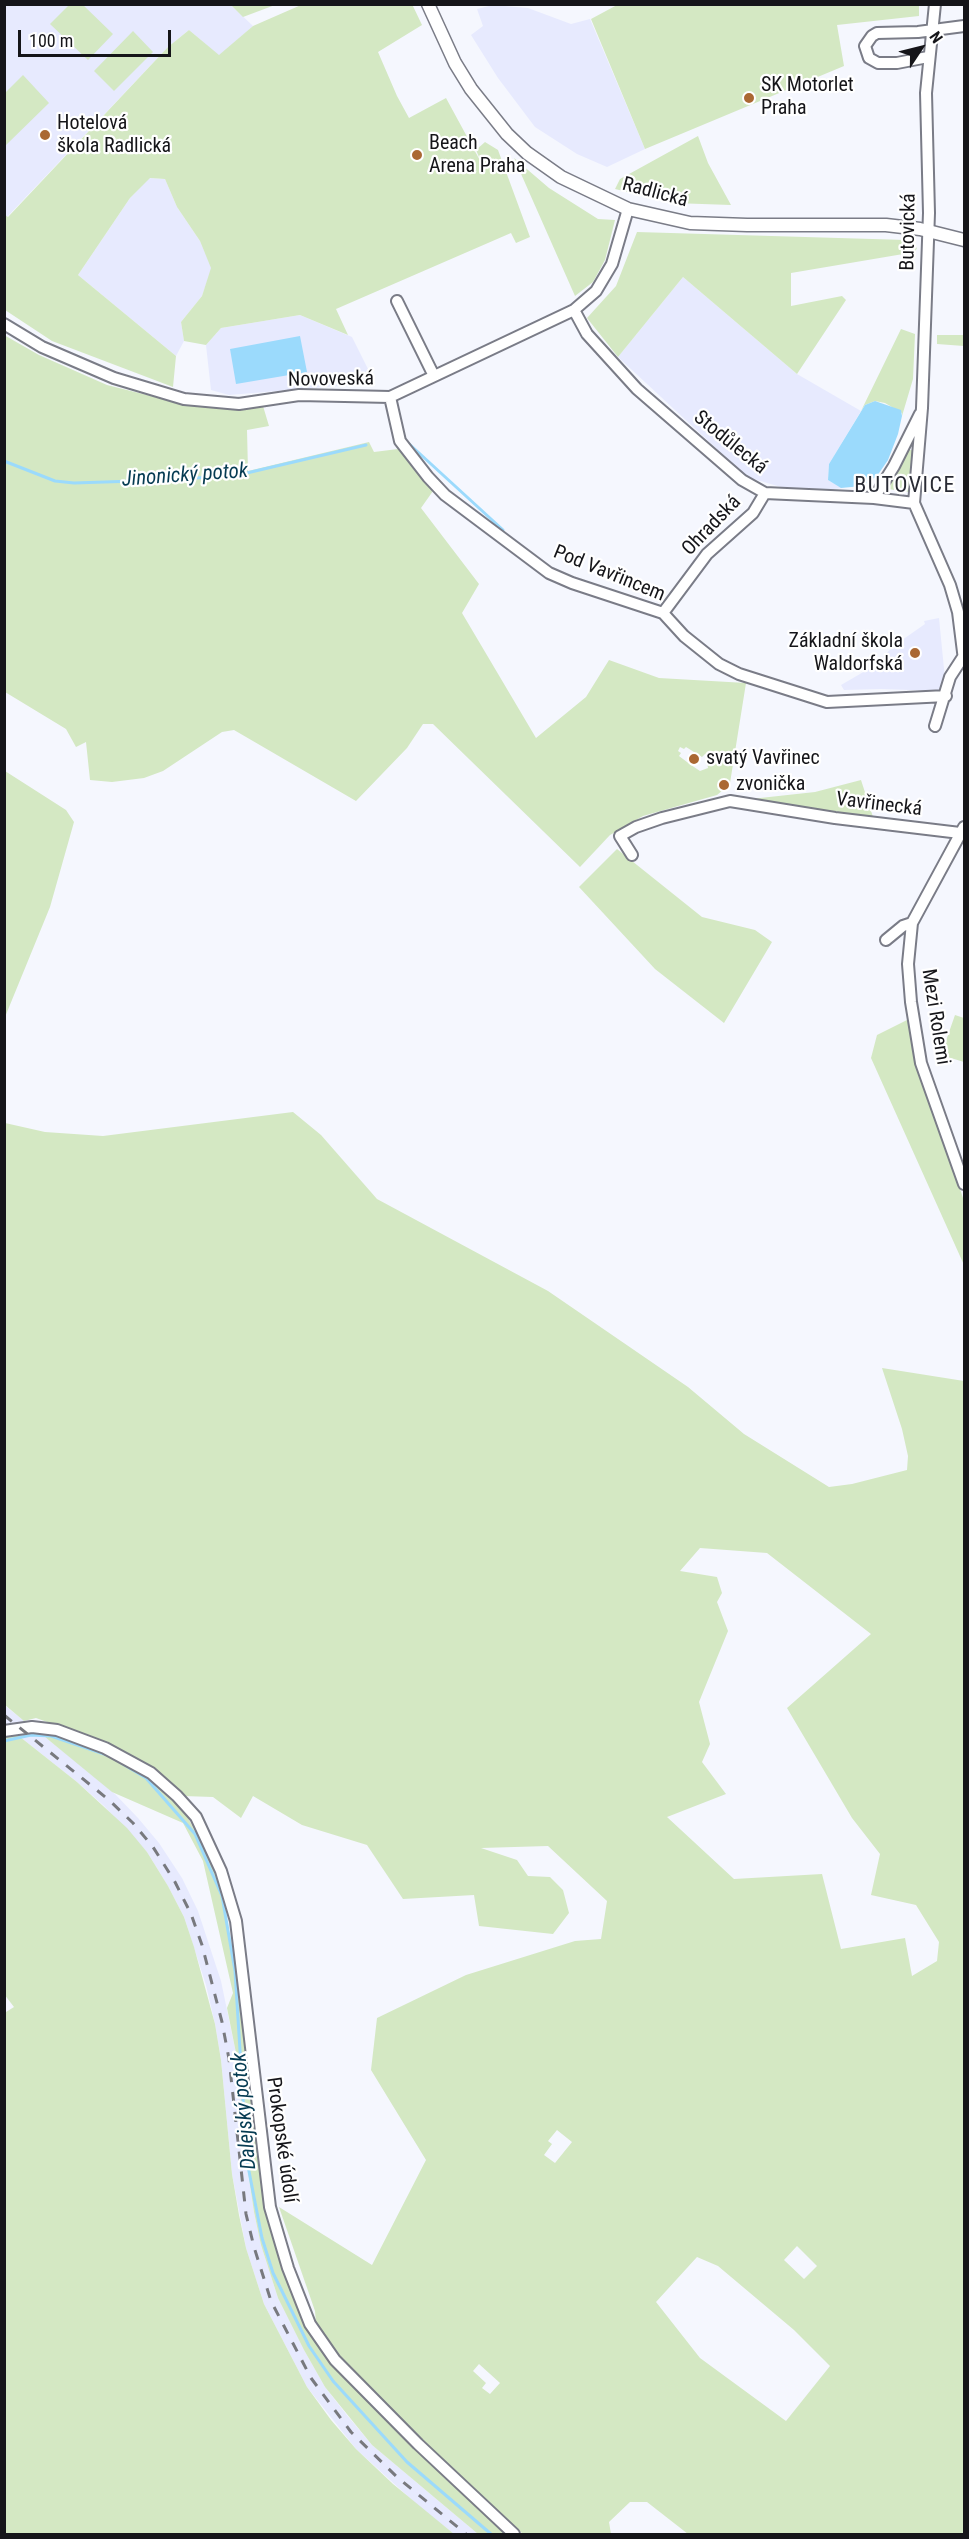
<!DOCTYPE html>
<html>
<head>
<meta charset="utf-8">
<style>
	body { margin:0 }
	#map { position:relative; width:969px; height:2539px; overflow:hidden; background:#f5f7fe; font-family:"Roboto Condensed",sans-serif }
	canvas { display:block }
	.frame { position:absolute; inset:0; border:6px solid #151519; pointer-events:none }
	.north { position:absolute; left:891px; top:18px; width:60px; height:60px; -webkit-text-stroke:4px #fff; paint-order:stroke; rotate:55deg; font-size:16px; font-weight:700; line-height:24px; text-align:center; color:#151519 }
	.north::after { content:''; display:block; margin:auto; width:21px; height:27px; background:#151519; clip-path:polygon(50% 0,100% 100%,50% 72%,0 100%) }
	.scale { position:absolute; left:18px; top:30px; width:153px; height:27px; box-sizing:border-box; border:3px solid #151519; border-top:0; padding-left:8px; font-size:18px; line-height:21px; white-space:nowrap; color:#151519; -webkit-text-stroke:4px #fff; paint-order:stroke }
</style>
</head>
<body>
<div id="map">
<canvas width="969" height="2539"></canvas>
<div class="frame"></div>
<div class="north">N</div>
<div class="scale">100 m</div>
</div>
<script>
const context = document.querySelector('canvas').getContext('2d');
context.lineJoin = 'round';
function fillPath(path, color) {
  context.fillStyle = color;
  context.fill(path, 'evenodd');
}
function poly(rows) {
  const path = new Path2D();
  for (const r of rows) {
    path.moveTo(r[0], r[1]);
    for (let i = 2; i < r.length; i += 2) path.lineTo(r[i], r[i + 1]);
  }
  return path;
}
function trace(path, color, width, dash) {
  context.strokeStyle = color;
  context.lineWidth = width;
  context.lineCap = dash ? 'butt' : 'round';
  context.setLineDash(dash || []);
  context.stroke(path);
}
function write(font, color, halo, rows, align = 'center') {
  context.font = font + ' "Roboto Condensed",sans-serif';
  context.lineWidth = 4.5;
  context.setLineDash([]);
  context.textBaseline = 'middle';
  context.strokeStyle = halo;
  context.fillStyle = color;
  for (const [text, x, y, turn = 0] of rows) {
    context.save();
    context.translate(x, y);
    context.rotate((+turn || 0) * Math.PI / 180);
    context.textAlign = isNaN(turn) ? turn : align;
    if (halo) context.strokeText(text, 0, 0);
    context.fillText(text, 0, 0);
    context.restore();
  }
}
fillPath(poly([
	[4,5,231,5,253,26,219,56,189,30,168,47,7,217,4,215],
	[493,5,528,8,571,24,590,19,645,149,607,167,577,154,535,127,498,78,471,35,483,26,477,9],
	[149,178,165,179,177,207,200,241,212,268,202,296,181,322,184,341,176,356,78,275,130,198],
	[683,277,797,374,861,411,829,464,828,480,842,488,809,492,791,490,747,477,618,357],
	[300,315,352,337,375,383,229,395,211,390,206,345,221,328],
	[939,618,945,679,941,691,881,689,844,690,841,685,872,667,895,645,925,624,924,621],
	[4,1705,87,1770,115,1794,138,1818,159,1843,182,1878,198,1911,221,1981,237,2058,248,2172,254,2212,261,2245,278,2298,304,2350,325,2387,346,2414,372,2445,478,2534,454,2534,424,2511,356,2449,307,2387,264,2304,246,2248,232,2174,221,2060,215,2024,206,1985,184,1917,168,1886,147,1852,104,1806,77,1782,5,1725]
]), '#e7eafe');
fillPath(poly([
	[412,4,422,25,378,52,397,96,409,118,446,98,483,166,476,150,485,142,498,150,530,237,516,243,511,233,336,309,348,335,300,315,221,328,206,345,184,341,181,322,202,296,211,268,200,241,177,207,165,179,150,178,130,198,78,275,176,356,173,387,52,341,5,310,5,215,8,217,168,47,189,30,219,55,253,26,301,5],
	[69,5,83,5,113,34,88,60,50,24],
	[231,5,275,5,243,17],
	[617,5,919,4,919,16,837,25,844,66,645,149,591,19],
	[133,31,153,52,114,91,94,71],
	[23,75,49,103,5,146,5,93],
	[698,136,708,163,731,205,673,203,615,189,620,179],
	[514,158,549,188,598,219,615,220,605,260,593,282,575,296],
	[637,232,906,240,917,248,915,252,791,273,791,306,842,296,846,300,797,374,683,277,618,357,587,318,616,286],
	[901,329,915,334,913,379,902,416,902,413,885,403,875,401,865,405,861,411],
	[4,335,39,355,107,385,183,404,240,410,263,406,269,426,247,430,248,471,369,442,374,452,398,449,433,491,421,508,479,584,462,613,536,738,586,697,609,660,659,678,746,683,730,783,725,780,719,785,723,790,717,795,643,816,610,835,580,867,433,724,423,724,407,748,356,801,234,730,222,732,163,771,144,778,112,782,90,780,86,742,76,747,66,729,5,692],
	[680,747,684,749,686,747,702,757,705,754,709,758,707,762,708,768,700,771,691,765,679,756,681,753,678,751],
	[937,335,964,335,964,346,937,344],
	[909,450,913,450,909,492,888,489],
	[5,771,66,810,74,822,50,907,5,1017],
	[861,780,873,817,751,799,815,792],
	[617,849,702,917,755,930,772,942,724,1023,655,969,579,887],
	[955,1015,964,1018,964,1062,941,1055],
	[909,1019,946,1147,964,1201,964,1265,871,1058,877,1035],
	[293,1112,321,1135,377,1199,548,1291,688,1387,744,1434,829,1487,852,1484,907,1470,908,1456,902,1429,882,1368,964,1381,964,2534,688,2534,647,2502,630,2502,609,2522,611,2534,523,2534,429,2447,335,2353,316,2323,315,2311,279,2207,372,2265,426,2160,371,2070,377,2018,466,1975,575,1941,601,1939,607,1901,548,1846,481,1848,517,1860,528,1876,550,1877,563,1890,569,1913,553,1934,479,1926,474,1895,403,1899,367,1845,302,1825,253,1796,241,1818,213,1797,183,1796,152,1768,109,1744,36,1718,24,1721,5,1705,5,1123,45,1132,103,1136],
	[700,1548,767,1553,871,1634,787,1708,852,1818,880,1854,871,1895,916,1905,939,1942,937,1961,912,1976,905,1938,841,1949,822,1874,734,1879,667,1817,726,1794,702,1762,710,1744,699,1702,728,1631,717,1602,722,1593,717,1577,680,1571],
	[557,2130,572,2142,555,2163,544,2155,552,2144,548,2141],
	[797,2246,817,2266,804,2279,784,2260],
	[697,2257,718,2266,794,2330,830,2366,786,2421,700,2358,656,2302],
	[479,2364,500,2383,490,2394,482,2388,486,2383,473,2371],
	[5,1725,77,1782,127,1828,147,1852,168,1886,184,1917,194,1947,215,2024,221,2060,232,2174,239,2215,246,2248,264,2304,307,2387,331,2420,356,2449,393,2484,454,2534,5,2534,4,2009,6,2012,14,2007,4,1994],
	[58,1734,146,1775,185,1812,218,1876,242,2002,263,2203,305,2325,404,2436,506,2534,478,2534,372,2445,325,2387,304,2350,278,2298,261,2245,254,2212,248,2172,237,2058,227,2008,233,1993,203,1861,183,1823,112,1792,45,1737]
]), '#d4e8c3');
fillPath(poly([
	[300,336,307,372,236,384,230,349],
	[875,401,901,410,902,416,898,434,888,460,877,476,862,486,841,488,828,480,829,464,865,405]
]), '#9bdafc');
trace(poly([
	[407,442,503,530],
	[4,461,55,481,74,483,135,481,234,476,366,445],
	[4,1741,31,1735,51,1736,107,1755],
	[113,1758,146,1778,195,1834,222,1896,235,1971,247,2161,262,2238,273,2273,309,2346,333,2381,407,2462,491,2534]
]), '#9bdafc', 3);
const minor = poly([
	[935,4,926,93,929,213,922,408,914,503,950,585,958,612,964,660],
	[928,57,897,63,878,63,869,58,865,46,872,36,877,33,918,32,964,26],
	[397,301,434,376],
	[574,310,587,334,637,389,742,480,765,493,874,498,914,503],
	[4,324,42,347,114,378,184,399,239,404,299,395,390,397,574,310,596,291,612,264,628,209],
	[390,397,400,441,428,477,445,495,549,573,572,583,663,613,684,636,719,664,739,674,827,702,946,696],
	[874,498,894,466,920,414],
	[663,613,707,554,753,513,765,493],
	[935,726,950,677,963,657],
	[964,827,912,923,908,964,911,1002,921,1063,964,1184],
	[632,855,620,836,636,827,662,818,730,801,835,818,960,833],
	[886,940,903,926,912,923],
	[4,1731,32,1727,57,1730,105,1748,151,1773,177,1796,196,1817,221,1871,236,1921,270,2207,288,2268,310,2324,335,2360,418,2444,514,2534]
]);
const major = poly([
	[428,4,455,63,471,89,507,134,527,153,561,177,628,209,690,223,747,225,886,225,920,229,964,240]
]);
trace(minor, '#7a7c87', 14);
trace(major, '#7a7c87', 15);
trace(minor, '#fff', 10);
trace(major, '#fff', 12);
trace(poly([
	[4,1715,109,1800,133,1823,153,1847,175,1882,191,1914,202,1945,222,2022,229,2059,246,2214,254,2247,271,2301,311,2378,351,2432,397,2477,466,2534]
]), '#78797e', 3, [10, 10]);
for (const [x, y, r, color] of [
	[749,98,6,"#aa6833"],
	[45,135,6,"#aa6833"],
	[417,155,6,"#aa6833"],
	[915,653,6,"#aa6833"],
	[694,759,6,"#aa6833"],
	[724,785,6,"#aa6833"]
]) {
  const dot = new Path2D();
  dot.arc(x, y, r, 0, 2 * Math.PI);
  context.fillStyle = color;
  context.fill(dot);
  trace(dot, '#fff', 2);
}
write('20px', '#151519', '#fff', [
	["SK Motorlet",761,86],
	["Praha",761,109],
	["Hotelová",57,124],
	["škola Radlická",57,147],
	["Beach",429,144],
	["Arena Praha",429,167],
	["Základní škola",903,642,"right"],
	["Waldorfská",903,665,"right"],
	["svatý Vavřinec",706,759],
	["zvonička",736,785]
], 'left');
write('20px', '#151519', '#fff', [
	["Radlická",655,193,15],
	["Butovická",909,232,-89],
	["Novoveská",331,380,-1],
	["Stodůlecká",730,443,39],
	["Ohradská",712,526,-46],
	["Pod Vavřincem",609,574,22],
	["Vavřinecká",879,805,7],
	["Mezi Rolemi",935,1017,81],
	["Prokopské údolí",281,2140,82]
]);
write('italic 21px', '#053b52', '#fff', [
	["Jinonický potok",185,476,-4],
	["Dalejský potok",245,2111,-95]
]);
context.letterSpacing = '1.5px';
write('22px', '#292b34', '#fff', [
	["BUTOVICE",905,486]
]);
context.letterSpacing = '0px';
</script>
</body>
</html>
